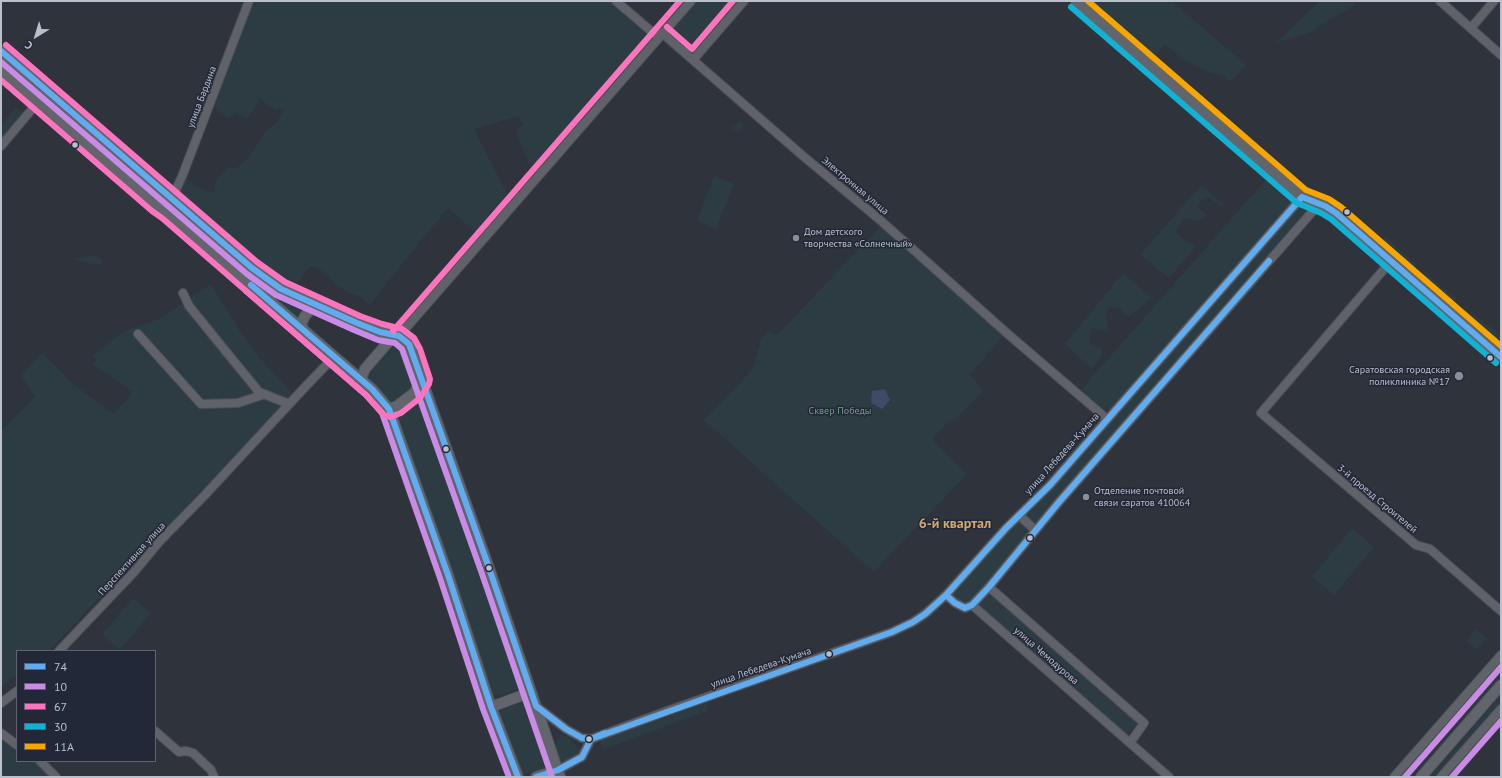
<!DOCTYPE html>
<html>
<head>
<meta charset="utf-8">
<style>
	body { margin:0 }
	#map { position:relative; width:1502px; height:778px; overflow:hidden; background:#2f333c; font-family:"PT Sans",sans-serif }
	canvas { display:block }
	.frame { position:absolute; inset:0; border:2px solid #bbbfcc; pointer-events:none }
	.legend { position:absolute; left:16px; top:650px; width:140px; height:112px; box-sizing:border-box; background:#222838; border:1px solid #5f6473; margin:0; padding:5px 7px; list-style:none; font-size:12px; color:#bbbfcc }
	.legend li { display:flex; align-items:center; gap:8px; height:20px }
	.legend b { width:20px; border:1px solid #5f6473 }
	.north { position:absolute; left:16px; top:16px; width:40px; height:40px; -webkit-text-stroke:3px #222838; paint-order:stroke; rotate:218deg; font-size:11px; font-weight:700; line-height:16px; text-align:center; color:#bbbfcc }
	.north::after { content:''; display:block; margin:auto; width:14px; height:18px; background:#bbbfcc; clip-path:polygon(50% 0,100% 100%,50% 72%,0 100%) }
</style>
</head>
<body>
<div id="map">
<canvas width="1502" height="778"></canvas>
<div class="frame"></div>
<ul class="legend">
<li><b style="height:5px;background:#60acee"></b>74</li>
<li><b style="height:5px;background:#ca8be6"></b>10</li>
<li><b style="height:5px;background:#fc73be"></b>67</li>
<li><b style="height:5px;background:#13b2d5"></b>30</li>
<li><b style="height:5px;background:#f7a600"></b>11А</li>
</ul>
<div class="north">С</div>
</div>
<script>
const context = document.querySelector('canvas').getContext('2d');
context.lineJoin = 'round';
function fillPath(path, color) {
  context.fillStyle = color;
  context.fill(path, 'evenodd');
}
function poly(rows) {
  const path = new Path2D();
  for (const r of rows) {
    path.moveTo(r[0], r[1]);
    for (let i = 2; i < r.length; i += 2) path.lineTo(r[i], r[i + 1]);
  }
  return path;
}
function trace(path, color, width, dash) {
  context.strokeStyle = color;
  context.lineWidth = width;
  context.lineCap = dash ? 'butt' : 'round';
  context.setLineDash(dash || []);
  context.stroke(path);
}
function write(font, color, halo, rows, align = 'center') {
  context.font = font + ' "PT Sans",sans-serif';
  context.lineWidth = 3;
  context.setLineDash([]);
  context.textBaseline = 'middle';
  context.strokeStyle = halo;
  context.fillStyle = color;
  for (const [text, x, y, turn = 0] of rows) {
    context.save();
    context.translate(x, y);
    context.rotate((+turn || 0) * Math.PI / 180);
    context.textAlign = isNaN(turn) ? turn : align;
    if (halo) context.strokeText(text, 0, 0);
    context.fillText(text, 0, 0);
    context.restore();
  }
}
fillPath(poly([
	[253,1,610,1,649,34,652,39,650,43,534,175,515,130,523,125,519,116,474,129,511,201,481,237,448,208,406,259,370,305,359,296,348,293,337,285,317,267,311,266,296,284,294,291,270,277,183,203,182,201,181,192,186,178,200,188,214,193,216,181,227,168,237,168,244,162,252,153,266,131,277,122,284,108,275,110,260,99,247,119,236,113,229,119,213,107],
	[694,1,739,1,700,45,696,49,690,51,685,50,668,35,669,32],
	[1087,1,1172,1,1246,65,1230,82,1222,75,1208,72,1182,59,1165,44,1153,59],
	[1320,1,1357,1,1352,7,1322,24,1312,32,1275,43],
	[1,56,36,87,35,90,32,91,1,64],
	[48,97,163,197,160,201,45,101],
	[16,107,24,113,1,140,1,125],
	[740,121,744,125,738,133,733,128],
	[1271,175,1275,178,1274,180,1285,190,1288,189,1291,192,1292,199,1290,205,1111,409,1104,410,1084,395,1082,390,1085,385,1268,177],
	[714,176,734,184,716,229,697,221],
	[1201,185,1225,205,1222,206,1206,197,1197,205,1207,216,1198,221,1184,218,1176,231,1182,239,1190,242,1196,247,1169,278,1140,255],
	[1300,206,1305,208,1307,212,1037,523,1032,522,1029,519,1026,514,1028,511,1298,207],
	[178,212,181,213,269,287,278,293,304,306,305,309,298,320,176,214],
	[880,227,882,227,1004,335,970,375,983,391,954,421,950,420,932,439,967,474,874,572,704,420,753,369,761,339,768,330,774,335,778,334],
	[1386,237,1417,265,1414,268,1409,268,1380,244],
	[94,255,102,260,102,263,98,265,74,260,74,259],
	[1424,271,1446,291,1457,298,1454,303,1446,303,1419,279],
	[1123,273,1152,298,1129,317,1118,308,1109,307,1106,314,1108,322,1107,332,1092,328,1089,336,1091,345,1101,348,1102,355,1092,369,1065,344],
	[211,284,240,331,261,359,293,394,49,651,17,651,17,675,1,687,1,431,35,397,21,376,42,352,73,384,114,414,133,392,93,364,96,360,93,356,125,331,161,318],
	[1472,312,1501,336,1501,349,1467,321,1469,315],
	[402,343,405,345,417,375,414,385,399,400,391,401,371,385,369,378,372,370,396,344],
	[419,397,424,402,524,677,524,685,522,687,499,696,495,695,492,692,399,421,399,414,404,406,414,398],
	[1016,522,1023,523,1029,529,1029,534,970,603,966,605,955,599,954,590],
	[1352,528,1374,547,1334,595,1312,577],
	[990,593,1139,722,1127,736,978,607],
	[133,598,151,613,120,650,102,634],
	[1476,629,1487,638,1477,650,1466,641],
	[1501,658,1501,675,1411,777,1398,777],
	[1501,695,1501,703,1437,777,1430,777],
	[524,701,531,703,549,764,548,767,525,774,520,771,499,713,501,710],
	[709,702,707,711,605,749,600,743,602,740],
	[1,728,17,743,17,761,37,761,54,777,1,777],
	[561,734,568,736,580,751,580,754,577,758,565,762,560,759,557,752,556,740]
]), '#2c3c42');
fillPath(poly([
	[885,389,890,400,882,409,871,403,872,391]
]), '#3e4a66');
const minor = poly([
	[616,1,658,37],
	[1440,1,1501,55],
	[1471,28,1494,1],
	[662,33,803,156,880,220,1009,335,1107,419],
	[693,60,744,1],
	[1,146,33,108,35,98],
	[174,201,175,192,183,174,249,1],
	[1391,261,1261,413,1416,545,1430,549,1501,611],
	[183,293,189,306,259,392,289,404],
	[138,334,201,404,238,403,265,394],
	[399,336,691,1],
	[1019,515,1035,530],
	[989,587,1144,723,1130,743],
	[946,595,955,603,965,608,972,605,989,587,1059,502,1319,204],
	[972,605,1169,777],
	[59,651,135,571,159,542,203,497,306,386,334,357],
	[1,703,17,691],
	[536,706,566,729,582,738,591,739,670,710,892,632,913,622,925,614,946,595,1006,528,1050,485,1302,197],
	[155,731,179,752,186,751,193,753,211,770,214,777],
	[1,733,17,745],
	[40,761,56,777],
	[558,770,582,757,591,739],
	[1394,777,1501,655],
	[1441,777,1501,709]
]);
const major = poly([
	[1076,1,1302,197,1325,206,1336,213,1501,357],
	[1,51,252,268,281,289,357,323,380,332,399,336,409,344,489,568,560,777],
	[1,69,157,205,167,212,372,389,389,409,448,575,491,707,518,777],
	[304,331,301,324,305,316,310,310,320,307],
	[361,379,365,369,390,340,399,336],
	[389,409,397,406,414,393,422,380],
	[491,707,531,692],
	[536,777,558,770],
	[1421,777,1501,685]
]);
trace(minor, '#4c4e55', 10);
trace(major, '#4d5059', 12);
trace(minor, '#60626a', 8);
trace(major, '#62656c', 10);
trace(poly([
	[1,51,252,268,281,289,357,323,380,332,399,336,409,344,489,568,536,706,566,729,582,738,591,739,892,632,913,622,925,614,946,595,1006,528,1050,485,1302,197,1325,206,1336,213,1501,357],
	[251,285,372,389,389,409,448,575,491,707,518,777],
	[946,595,955,603,965,608,972,605,989,587,1059,502,1269,261],
	[536,777,558,770,582,757,591,739,605,733]
]), '#60acee', 6);
trace(poly([
	[1,62,247,274,276,295,354,330,378,340,395,343,402,349,481,571,552,777],
	[246,291,366,395,382,413,440,578,483,709,509,777],
	[1405,777,1501,667],
	[1452,777,1501,721]
]), '#ca8be6', 6);
trace(poly([
	[667,27,692,49,733,1],
	[1,80,152,211,162,218,366,395,384,415,390,417,401,413,420,398,429,384,430,379,420,349,414,338,402,329,382,324,360,316,285,282,257,262,6,45],
	[393,331,680,1]
]), '#fc73be', 6);
trace(poly([
	[1071,7,1297,203,1321,213,1331,219,1496,363]
]), '#13b2d5', 6);
trace(poly([
	[1088,1,1306,190,1329,199,1341,207,1501,346]
]), '#f7a600', 6);
for (const [x, y, r, color] of [
	[75,145,3.5,"#bbbfcc"],
	[1347,212,3.5,"#bbbfcc"],
	[796,238,4,"#8a8e9a"],
	[1490,358,3.5,"#bbbfcc"],
	[1459,376,5,"#8a8e9a"],
	[446,449,3.5,"#bbbfcc"],
	[1086,497,4,"#8a8e9a"],
	[1030,538,3.5,"#bbbfcc"],
	[489,568,3.5,"#bbbfcc"],
	[829,654,3.5,"#bbbfcc"],
	[589,739,3.5,"#bbbfcc"]
]) {
  const dot = new Path2D();
  dot.arc(x, y, r, 0, 2 * Math.PI);
  context.fillStyle = color;
  context.fill(dot);
  trace(dot, '#222838', 1.5);
}
write('10px', '#bbbfcc', '#222838', [
	["улица Бардина",202,97,-69],
	["Электронная улица",855,186,40],
	["улица Лебедева-Кумача",1062,454,-48],
	["3-й проезд Строителей",1377,499,40],
	["Перспективная улица",132,559,-48],
	["улица Чемодурова",1046,656,41],
	["улица Лебедева-Кумача",761,668,-19]
]);
write('10px', '#bbbfcc', '#222838', [
	["Дом детского",804,232],
	["творчества «Солнечный»",804,244],
	["Саратовская городская",1450,370,"right"],
	["поликлиника №17",1450,382,"right"],
	["Отделение почтовой",1094,491],
	["связи саратов 410064",1094,503]
], 'left');
write('10px', '#749b83', '#222838', [
	["Сквер Победы",840,411]
]);
write('bold 14px', '#d0a971', '#222838', [
	["6-й квартал",955,524]
]);
</script>
</body>
</html>
